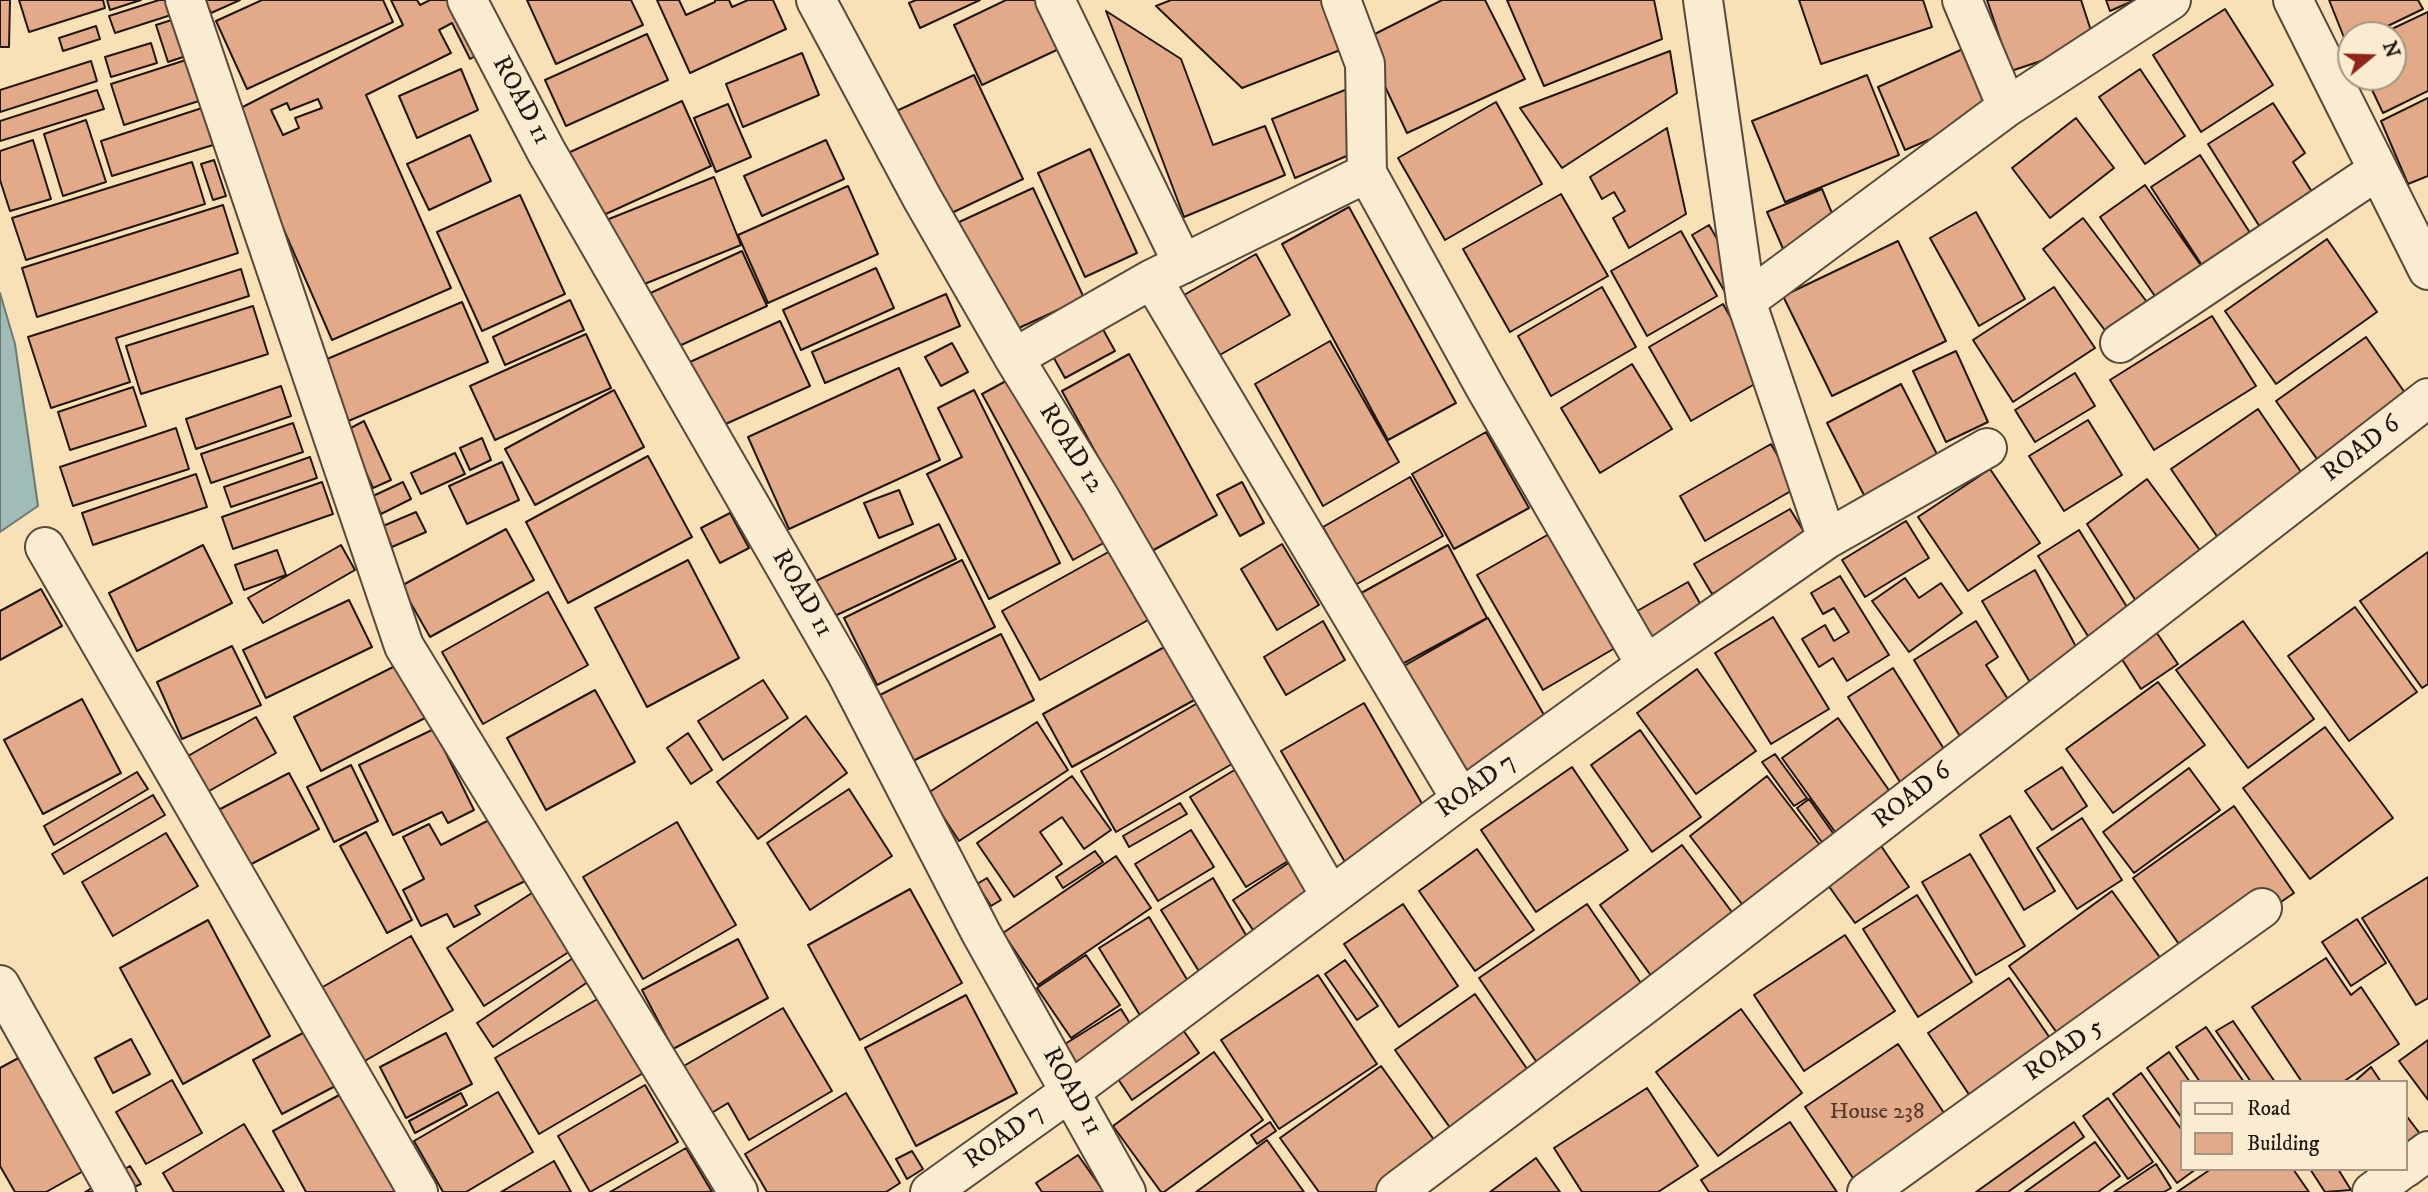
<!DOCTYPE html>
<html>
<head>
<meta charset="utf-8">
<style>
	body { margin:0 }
	#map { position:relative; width:2428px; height:1192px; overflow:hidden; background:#f8e1b7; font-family:"IM FELL DW Pica",serif }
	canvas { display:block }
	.legend { position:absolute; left:2180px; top:1080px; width:228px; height:91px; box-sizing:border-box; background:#faecd0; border:2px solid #a49683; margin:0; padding:9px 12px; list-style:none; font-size:21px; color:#221610 }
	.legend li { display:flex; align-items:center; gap:14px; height:35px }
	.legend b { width:35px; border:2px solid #a49683 }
	.north { position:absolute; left:2337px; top:21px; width:70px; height:70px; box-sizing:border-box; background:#faecd0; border:2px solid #a49683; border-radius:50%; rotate:71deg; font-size:19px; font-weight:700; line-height:28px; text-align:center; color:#221610 }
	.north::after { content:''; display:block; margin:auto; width:24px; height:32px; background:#8f2418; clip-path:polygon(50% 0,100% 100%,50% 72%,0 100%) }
</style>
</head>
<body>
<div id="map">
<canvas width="2428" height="1192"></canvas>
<ul class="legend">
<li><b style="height:9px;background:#faecd0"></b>Road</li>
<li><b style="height:19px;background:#e2aa88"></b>Building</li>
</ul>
<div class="north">N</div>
</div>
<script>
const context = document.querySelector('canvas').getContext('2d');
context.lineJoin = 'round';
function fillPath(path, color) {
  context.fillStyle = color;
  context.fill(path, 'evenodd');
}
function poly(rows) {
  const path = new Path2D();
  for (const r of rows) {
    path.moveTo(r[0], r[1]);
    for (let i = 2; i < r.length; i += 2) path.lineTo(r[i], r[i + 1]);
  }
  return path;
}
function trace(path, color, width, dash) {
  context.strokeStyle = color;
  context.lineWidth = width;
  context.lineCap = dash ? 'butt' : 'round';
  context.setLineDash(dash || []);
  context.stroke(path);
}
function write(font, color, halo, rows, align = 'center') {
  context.font = font + ' "IM FELL DW Pica",serif';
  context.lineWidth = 5;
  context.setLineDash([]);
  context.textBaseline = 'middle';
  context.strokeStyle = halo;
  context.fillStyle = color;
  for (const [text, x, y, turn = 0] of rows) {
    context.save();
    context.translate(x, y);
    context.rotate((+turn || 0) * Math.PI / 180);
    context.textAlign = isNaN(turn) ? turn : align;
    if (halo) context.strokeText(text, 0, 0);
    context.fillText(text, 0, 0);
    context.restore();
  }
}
const water = poly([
	[0,293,15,344,38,506,0,532,0,293]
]);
fillPath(water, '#9fbcb6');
trace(water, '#6d7a74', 2);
const building = poly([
	[0,0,10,0,9,47,0,47,0,0],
	[19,0,103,0,105,8,29,32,19,0],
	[107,0,141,0,110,10,107,0],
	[159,0,167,0,171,15,115,33,109,16,159,0],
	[205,0,240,0,211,13,205,0],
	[262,0,383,0,393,22,247,89,216,21,262,0],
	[391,0,417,0,420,5,430,0,458,0,484,51,470,59,452,23,439,30,451,53,366,95,451,288,332,340,252,157,229,114,403,25,391,0],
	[318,99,322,108,295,118,299,128,283,135,271,110,287,103,290,110,318,99],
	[527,0,631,0,643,25,556,64,527,0],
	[657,0,679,0,686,15,715,2,715,0,729,0,732,7,748,0,773,0,786,29,690,73,657,0],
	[916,0,980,0,920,28,909,3,916,0],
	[1006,0,1038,0,1061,48,982,85,954,25,1006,0],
	[1171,0,1330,0,1348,47,1242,88,1156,6,1171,0],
	[1442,0,1485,0,1525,79,1407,133,1363,40,1442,0],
	[1507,0,1654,0,1662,39,1544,86,1507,0],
	[1799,0,1923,0,1932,27,1821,64,1799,0],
	[1987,0,2081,0,2095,43,2011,71,1987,0],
	[2106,0,2135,0,2110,11,2106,0],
	[2329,0,2418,0,2423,9,2369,35,2351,35,2351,44,2347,45,2329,0],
	[2225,9,2273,85,2201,132,2153,55,2225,9],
	[1106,11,1181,59,1213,145,1265,126,1285,175,1184,217,1106,11],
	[2428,12,2428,91,2383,113,2366,77,2393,77,2393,35,2379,35,2428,12],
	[178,18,189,55,168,62,156,25,178,18],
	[96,26,100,39,63,51,59,38,96,26],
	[647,34,668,80,566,126,545,80,647,34],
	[151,43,157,63,111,77,105,57,151,43],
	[1963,49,1991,113,1905,150,1878,87,1963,49],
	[1670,51,1677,93,1562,168,1520,108,1670,51],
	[802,53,819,95,743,127,726,84,802,53],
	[189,59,202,100,124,125,111,84,189,59],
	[91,61,97,81,0,112,0,90,91,61],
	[461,69,478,110,417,138,399,96,461,69],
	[2140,69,2185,136,2145,164,2099,97,2140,69],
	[974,75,1023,179,939,219,890,114,974,75],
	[1867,75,1899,155,1785,202,1752,121,1867,75],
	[1350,88,1356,152,1295,178,1272,119,1350,88],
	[97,90,104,109,0,141,0,121,97,90],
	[2428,98,2428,176,2408,184,2381,121,2428,98],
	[682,101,711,166,597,218,568,153,682,101],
	[1496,102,1542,184,1445,240,1398,158,1496,102],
	[2273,103,2305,153,2293,162,2321,206,2268,240,2208,144,2273,103],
	[728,104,751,157,716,172,694,118,728,104],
	[202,108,213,145,112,176,101,141,202,108],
	[2076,118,2114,168,2050,218,2012,168,2076,118],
	[86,120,106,182,63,196,44,134,86,120],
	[1667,128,1686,214,1629,248,1613,218,1625,211,1614,192,1602,199,1590,177,1667,128],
	[470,135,491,181,429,210,407,164,470,135],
	[33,140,51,199,10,211,0,180,0,151,33,140],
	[826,140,844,179,762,216,744,176,826,140],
	[1090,149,1137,253,1085,277,1038,173,1090,149],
	[2200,155,2254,239,2205,270,2151,187,2200,155],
	[214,160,226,196,213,200,201,164,214,160],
	[192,162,205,204,26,260,12,218,192,162],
	[714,177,741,245,632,289,604,221,714,177],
	[2145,185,2202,267,2157,299,2100,217,2145,185],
	[848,186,878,254,768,303,738,235,848,186],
	[1033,188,1084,298,1008,333,957,223,1033,188],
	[1822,189,1838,228,1784,251,1767,212,1822,189],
	[1561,194,1608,276,1510,332,1463,249,1561,194],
	[520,195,565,294,482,331,437,232,520,195],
	[223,205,238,253,37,317,22,268,223,205],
	[1349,207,1456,403,1388,440,1282,244,1349,207],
	[1976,212,2025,299,1979,326,1930,238,1976,212],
	[2083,218,2147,302,2107,333,2043,249,2083,218],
	[1709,225,1742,282,1725,292,1692,235,1709,225],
	[1681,231,1717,296,1647,336,1611,271,1681,231],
	[2327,239,2377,312,2276,384,2225,311,2327,239],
	[1898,241,1946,341,1832,396,1783,296,1898,241],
	[742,251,767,306,668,351,644,296,742,251],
	[1256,254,1290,315,1211,360,1177,299,1256,254],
	[876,268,894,308,801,350,783,310,876,268],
	[241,269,249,296,116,338,130,382,51,408,28,337,241,269],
	[1602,287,1636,347,1551,396,1518,336,1602,287],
	[2054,287,2095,348,2013,402,1973,340,2054,287],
	[946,294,960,326,825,383,812,352,946,294],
	[570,300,584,330,505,365,493,337,570,300],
	[462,302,488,362,346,422,320,362,462,302],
	[1723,304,1765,378,1691,421,1649,347,1723,304],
	[253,306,268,354,141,394,126,346,253,306],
	[2212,316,2256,386,2154,450,2110,380,2212,316],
	[780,321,810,386,719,427,690,362,780,321],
	[1100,324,1115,351,1065,378,1050,351,1100,324],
	[586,334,611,388,495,440,470,386,586,334],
	[2366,337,2426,423,2336,486,2276,401,2366,337],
	[1330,341,1399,462,1323,506,1255,384,1330,341],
	[952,343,968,372,941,386,925,357,952,343],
	[1956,351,1988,422,1946,442,1913,371,1956,351],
	[1129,354,1217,515,1150,552,1062,391,1129,354],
	[1632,364,1672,429,1600,473,1561,408,1632,364],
	[899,368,940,460,789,529,748,437,899,368],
	[2075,373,2095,406,2035,442,2015,410,2075,373],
	[1017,375,1107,541,1073,560,982,394,1017,375],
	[1901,384,1941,462,1867,501,1827,423,1901,384],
	[281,386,291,416,196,449,186,419,281,386],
	[133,387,146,426,70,450,58,412,133,387],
	[614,390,644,447,535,505,505,449,614,390],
	[974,390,1060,563,989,599,927,474,962,457,938,408,974,390],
	[2258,409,2312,488,2225,548,2171,469,2258,409],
	[2088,420,2122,475,2064,511,2029,456,2088,420],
	[364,421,391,480,373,488,347,430,364,421],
	[293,423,303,452,211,483,201,454,293,423],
	[176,428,189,469,73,506,60,467,176,428],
	[1486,432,1529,508,1454,549,1412,474,1486,432],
	[482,438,491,460,470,470,460,448,482,438],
	[1771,444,1796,488,1705,541,1680,496,1771,444],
	[455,453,465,474,421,494,411,473,455,453],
	[648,456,692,537,568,603,526,522,648,456],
	[310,457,317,478,231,507,224,487,310,457],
	[502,462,519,500,467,524,449,486,502,462],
	[1990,469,2040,543,1968,591,1918,517,1990,469],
	[196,474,207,507,93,545,82,513,196,474],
	[1410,477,1443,536,1355,585,1323,527,1410,477],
	[2147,479,2211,565,2141,609,2087,524,2147,479],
	[322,482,333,514,233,549,222,517,322,482],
	[403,482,411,499,381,514,373,496,403,482],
	[1242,482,1264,523,1240,536,1217,495,1242,482],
	[899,490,913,524,879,538,864,503,899,490],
	[1790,509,1809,540,1712,594,1694,564,1790,509],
	[416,512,426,532,392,547,383,526,416,512],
	[730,513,749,548,720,563,701,528,730,513],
	[1906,521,1929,558,1865,597,1842,560,1906,521],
	[939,524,956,559,824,621,807,585,939,524],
	[506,529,534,580,430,637,401,586,506,529],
	[2079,530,2132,615,2091,641,2038,556,2079,530],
	[1549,534,1615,648,1543,690,1477,575,1549,534],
	[1282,544,1319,605,1277,630,1241,569,1282,544],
	[203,545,232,603,137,651,109,593,203,545],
	[341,545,355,570,263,623,248,598,341,545],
	[1121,545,1159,614,1040,680,1002,611,1121,545],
	[1448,545,1487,618,1393,669,1354,597,1448,545],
	[277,550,286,575,244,590,235,565,277,550],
	[2428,552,2428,684,2422,688,2360,601,2428,552],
	[688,560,739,658,647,707,595,608,688,560],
	[962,560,995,627,877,685,844,618,962,560],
	[2035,570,2081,656,2034,689,1982,601,2035,570],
	[1840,576,1889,655,1847,681,1833,658,1819,667,1802,639,1825,625,1834,641,1849,632,1834,608,1823,614,1811,593,1840,576],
	[1905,578,1919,598,1941,583,1962,613,1909,652,1872,601,1905,578],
	[1688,582,1706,614,1641,650,1623,619,1688,582],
	[41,589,62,626,0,660,0,611,41,589],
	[548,592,588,665,483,724,442,652,548,592],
	[349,600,372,647,266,698,243,650,349,600],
	[2355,607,2417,692,2349,741,2288,656,2355,607],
	[1773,617,1829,709,1771,744,1715,653,1773,617],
	[1488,618,1551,727,1460,779,1397,670,1488,618],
	[1323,621,1345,660,1286,695,1264,657,1323,621],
	[1976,621,1998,657,1986,665,2013,707,1961,738,1914,660,1976,621],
	[2243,621,2314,719,2248,768,2176,670,2243,621],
	[2152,626,2178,664,2141,689,2116,650,2152,626],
	[1001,634,1034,700,907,764,874,698,1001,634],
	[1168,645,1198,698,1072,767,1043,714,1168,645],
	[232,646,261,705,182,739,157,682,232,646],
	[397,665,425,718,321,771,294,717,397,665],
	[1893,668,1949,757,1903,787,1848,697,1893,668],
	[1697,669,1756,751,1696,794,1637,713,1697,669],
	[763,680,788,718,723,760,698,721,763,680],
	[2158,682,2205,745,2113,813,2066,749,2158,682],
	[595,690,635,762,546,810,507,738,595,690],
	[82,699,121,773,43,814,4,740,82,699],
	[1201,701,1237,761,1116,832,1081,771,1201,701],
	[1364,703,1428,814,1345,862,1281,751,1364,703],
	[806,716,847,773,758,839,717,782,806,716],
	[256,717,276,753,195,799,174,764,256,717],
	[1838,718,1898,803,1843,843,1782,758,1838,718],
	[1037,722,1068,770,959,841,928,793,1037,722],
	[2325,727,2393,818,2310,879,2243,788,2325,727],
	[434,729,474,810,448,823,442,812,393,835,359,765,434,729],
	[1640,730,1701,817,1652,852,1591,765,1640,730],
	[688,733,712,770,691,784,667,748,688,733],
	[1775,754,1807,798,1794,806,1762,762,1775,754],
	[351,765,378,821,334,842,307,787,351,765],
	[1241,766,1296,856,1246,887,1190,797,1241,766],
	[1572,767,1628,850,1536,912,1481,830,1572,767],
	[2062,767,2087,806,2052,830,2025,791,2062,767],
	[2189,768,2220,810,2134,873,2103,832,2189,768],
	[137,772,148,789,54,845,44,826,137,772],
	[289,773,319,829,234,873,205,817,289,773],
	[1072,776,1111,830,1084,849,1062,817,1040,832,1062,864,1014,897,977,843,1072,776],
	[1767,776,1826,853,1748,912,1690,836,1767,776],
	[849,789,892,856,810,910,767,843,849,789],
	[153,795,165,815,64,874,52,854,153,795],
	[1809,799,1840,843,1829,852,1797,808,1809,799],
	[1180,803,1187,814,1129,847,1123,836,1180,803],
	[2234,806,2294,893,2192,963,2133,878,2234,806],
	[2010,816,2055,891,2024,910,1980,835,2010,816],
	[493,818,525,881,475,906,480,914,454,927,447,914,421,926,403,890,424,879,403,837,429,824,441,845,493,818],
	[2082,818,2122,880,2077,909,2037,848,2082,818],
	[677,822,736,925,643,979,583,877,677,822],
	[1191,830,1214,867,1158,901,1135,864,1191,830],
	[366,832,412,920,387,933,340,846,366,832],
	[166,833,198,886,113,936,82,882,166,833],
	[1877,840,1909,887,1855,923,1823,878,1877,840],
	[1682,845,1740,923,1657,984,1600,905,1682,845],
	[1477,849,1534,930,1475,971,1419,891,1477,849],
	[1095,851,1103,862,1063,888,1056,877,1095,851],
	[1970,854,2025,946,1976,975,1922,882,1970,854],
	[1116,856,1151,908,1038,985,1003,933,1116,856],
	[1290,862,1316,901,1259,939,1233,900,1290,862],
	[2428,877,2428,998,2416,1005,2362,918,2428,877],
	[987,878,1001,900,991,906,977,884,987,878],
	[1213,878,1250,942,1200,973,1161,910,1213,878],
	[538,889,575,948,484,1006,447,948,538,889],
	[910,889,962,983,860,1040,808,945,910,889],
	[2112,891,2174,977,2070,1051,2009,966,2112,891],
	[1917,895,1972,982,1918,1017,1863,929,1917,895],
	[1403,904,1458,986,1399,1027,1344,944,1403,904],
	[1587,904,1645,989,1538,1064,1479,978,1587,904],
	[1149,917,1191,986,1141,1017,1099,948,1149,917],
	[2357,919,2386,963,2351,986,2322,942,2357,919],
	[208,920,270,1036,183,1084,120,968,208,920],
	[1845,935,1895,1011,1804,1071,1754,995,1845,935],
	[411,936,453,1010,363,1062,321,988,411,936],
	[738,939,768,998,673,1049,642,990,738,939],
	[579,954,595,977,493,1047,477,1023,579,954],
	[1086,955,1120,1005,1071,1038,1037,988,1086,955],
	[2326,958,2351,995,2361,987,2399,1044,2343,1082,2302,1082,2252,1007,2326,958],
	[1345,960,1378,1006,1357,1020,1325,974,1345,960],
	[1318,975,1377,1064,1279,1129,1221,1040,1318,975],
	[2009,978,2056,1047,1974,1102,1928,1033,2009,978],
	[1475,994,1532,1076,1453,1132,1395,1050,1475,994],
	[966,995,1017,1093,916,1146,865,1048,966,995],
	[601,997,645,1072,539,1134,495,1058,601,997],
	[783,1008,832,1091,749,1140,728,1103,705,1117,677,1070,783,1008],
	[1121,1009,1136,1033,1080,1069,1065,1044,1121,1009],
	[1741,1009,1802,1093,1718,1156,1656,1072,1741,1009],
	[2233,1021,2275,1082,2251,1082,2216,1031,2233,1021],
	[314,1027,343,1082,282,1114,253,1060,314,1027],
	[1181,1027,1199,1053,1132,1100,1114,1073,1181,1027],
	[2206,1027,2244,1082,2200,1082,2176,1047,2206,1027],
	[446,1033,472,1084,406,1118,380,1067,446,1033],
	[131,1039,150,1074,113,1093,95,1058,131,1039],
	[2428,1040,2428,1100,2399,1061,2428,1040],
	[50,1041,112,1155,46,1192,15,1192,0,1166,0,1068,50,1041],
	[1898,1044,1948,1119,1855,1181,1805,1107,1898,1044],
	[1214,1052,1263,1120,1164,1192,1161,1192,1113,1126,1214,1052],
	[2169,1052,2190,1082,2181,1082,2181,1117,2147,1068,2169,1052],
	[1381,1066,1442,1151,1385,1192,1319,1192,1280,1138,1381,1066],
	[2371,1067,2381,1082,2354,1082,2371,1067],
	[2141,1073,2181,1129,2181,1169,2196,1169,2177,1183,2113,1094,2141,1073],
	[172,1080,202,1133,146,1164,116,1112,172,1080],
	[645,1085,678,1142,590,1192,558,1136,645,1085],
	[354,1087,412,1192,306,1192,273,1131,354,1087],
	[1647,1088,1698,1166,1658,1192,1582,1192,1554,1148,1647,1088],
	[498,1092,533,1152,466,1192,443,1192,414,1141,498,1092],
	[461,1093,467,1105,415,1133,409,1121,461,1093],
	[846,1093,900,1183,886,1192,767,1192,745,1154,846,1093],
	[2108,1098,2153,1162,2128,1179,2083,1116,2108,1098],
	[2405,1114,2427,1143,2405,1159,2405,1114],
	[1270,1122,1276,1131,1257,1144,1251,1135,1270,1122],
	[1790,1122,1837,1192,1709,1192,1701,1180,1790,1122],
	[2074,1122,2084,1137,2008,1192,1976,1192,2074,1122],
	[244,1124,284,1192,174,1192,163,1173,244,1124],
	[1267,1140,1304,1192,1196,1192,1267,1140],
	[2095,1142,2120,1176,2098,1192,2025,1192,2095,1142],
	[686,1148,712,1192,610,1192,686,1148],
	[912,1151,923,1169,907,1179,896,1159,912,1151],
	[1078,1155,1104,1192,1042,1192,1036,1183,1078,1155],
	[1536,1158,1560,1192,1490,1192,1536,1158],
	[554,1161,571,1192,501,1192,554,1161],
	[2156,1164,2171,1188,2164,1192,2114,1192,2156,1164],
	[130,1166,141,1184,134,1187,137,1192,85,1192,130,1166],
	[2211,1169,2293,1169,2309,1192,2177,1192,2211,1169],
	[2310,1169,2338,1169,2351,1190,2325,1192,2310,1169]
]);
fillPath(building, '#e2aa88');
trace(building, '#221610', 2);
const minor = poly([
	[185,0,404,646,738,1192],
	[467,0,546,151,847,674,981,933,1126,1192],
	[816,0,922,198,1014,358,1100,498,1330,895],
	[1055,0,1183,264],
	[1341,0,1365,64,1367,173,1485,387,1646,665],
	[1703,0,1746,301,2007,107,2171,0],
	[1962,0,2007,107],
	[2293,0,2428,270],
	[1152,279,1461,799],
	[2120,343,2378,170],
	[1014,358,1152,279,1367,173],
	[1827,539,1987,448],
	[45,547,418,1192],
	[0,985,116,1192],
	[2405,1168,2428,1151],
	[930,1192,1071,1091,1461,799,1646,665,1827,539,1746,301],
	[1396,1192,1644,1005,2428,398],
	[1867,1192,2262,908],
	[2372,1192,2403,1169]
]);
trace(minor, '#58493a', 42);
trace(minor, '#faecd0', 38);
write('23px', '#523b2e', null, [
	["House 238",1877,1113]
]);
write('26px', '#221610', '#faecd0', [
	["ROAD 11",520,101,62],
	["ROAD 12",1070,449,58],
	["ROAD 6",2362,450,-38],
	["ROAD 11",801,594,60],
	["ROAD 7",1477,787,-36],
	["ROAD 6",1913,797,-38],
	["ROAD 5",2065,1051,-35],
	["ROAD 11",1071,1092,61],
	["ROAD 7",1005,1138,-36]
]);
</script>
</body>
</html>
